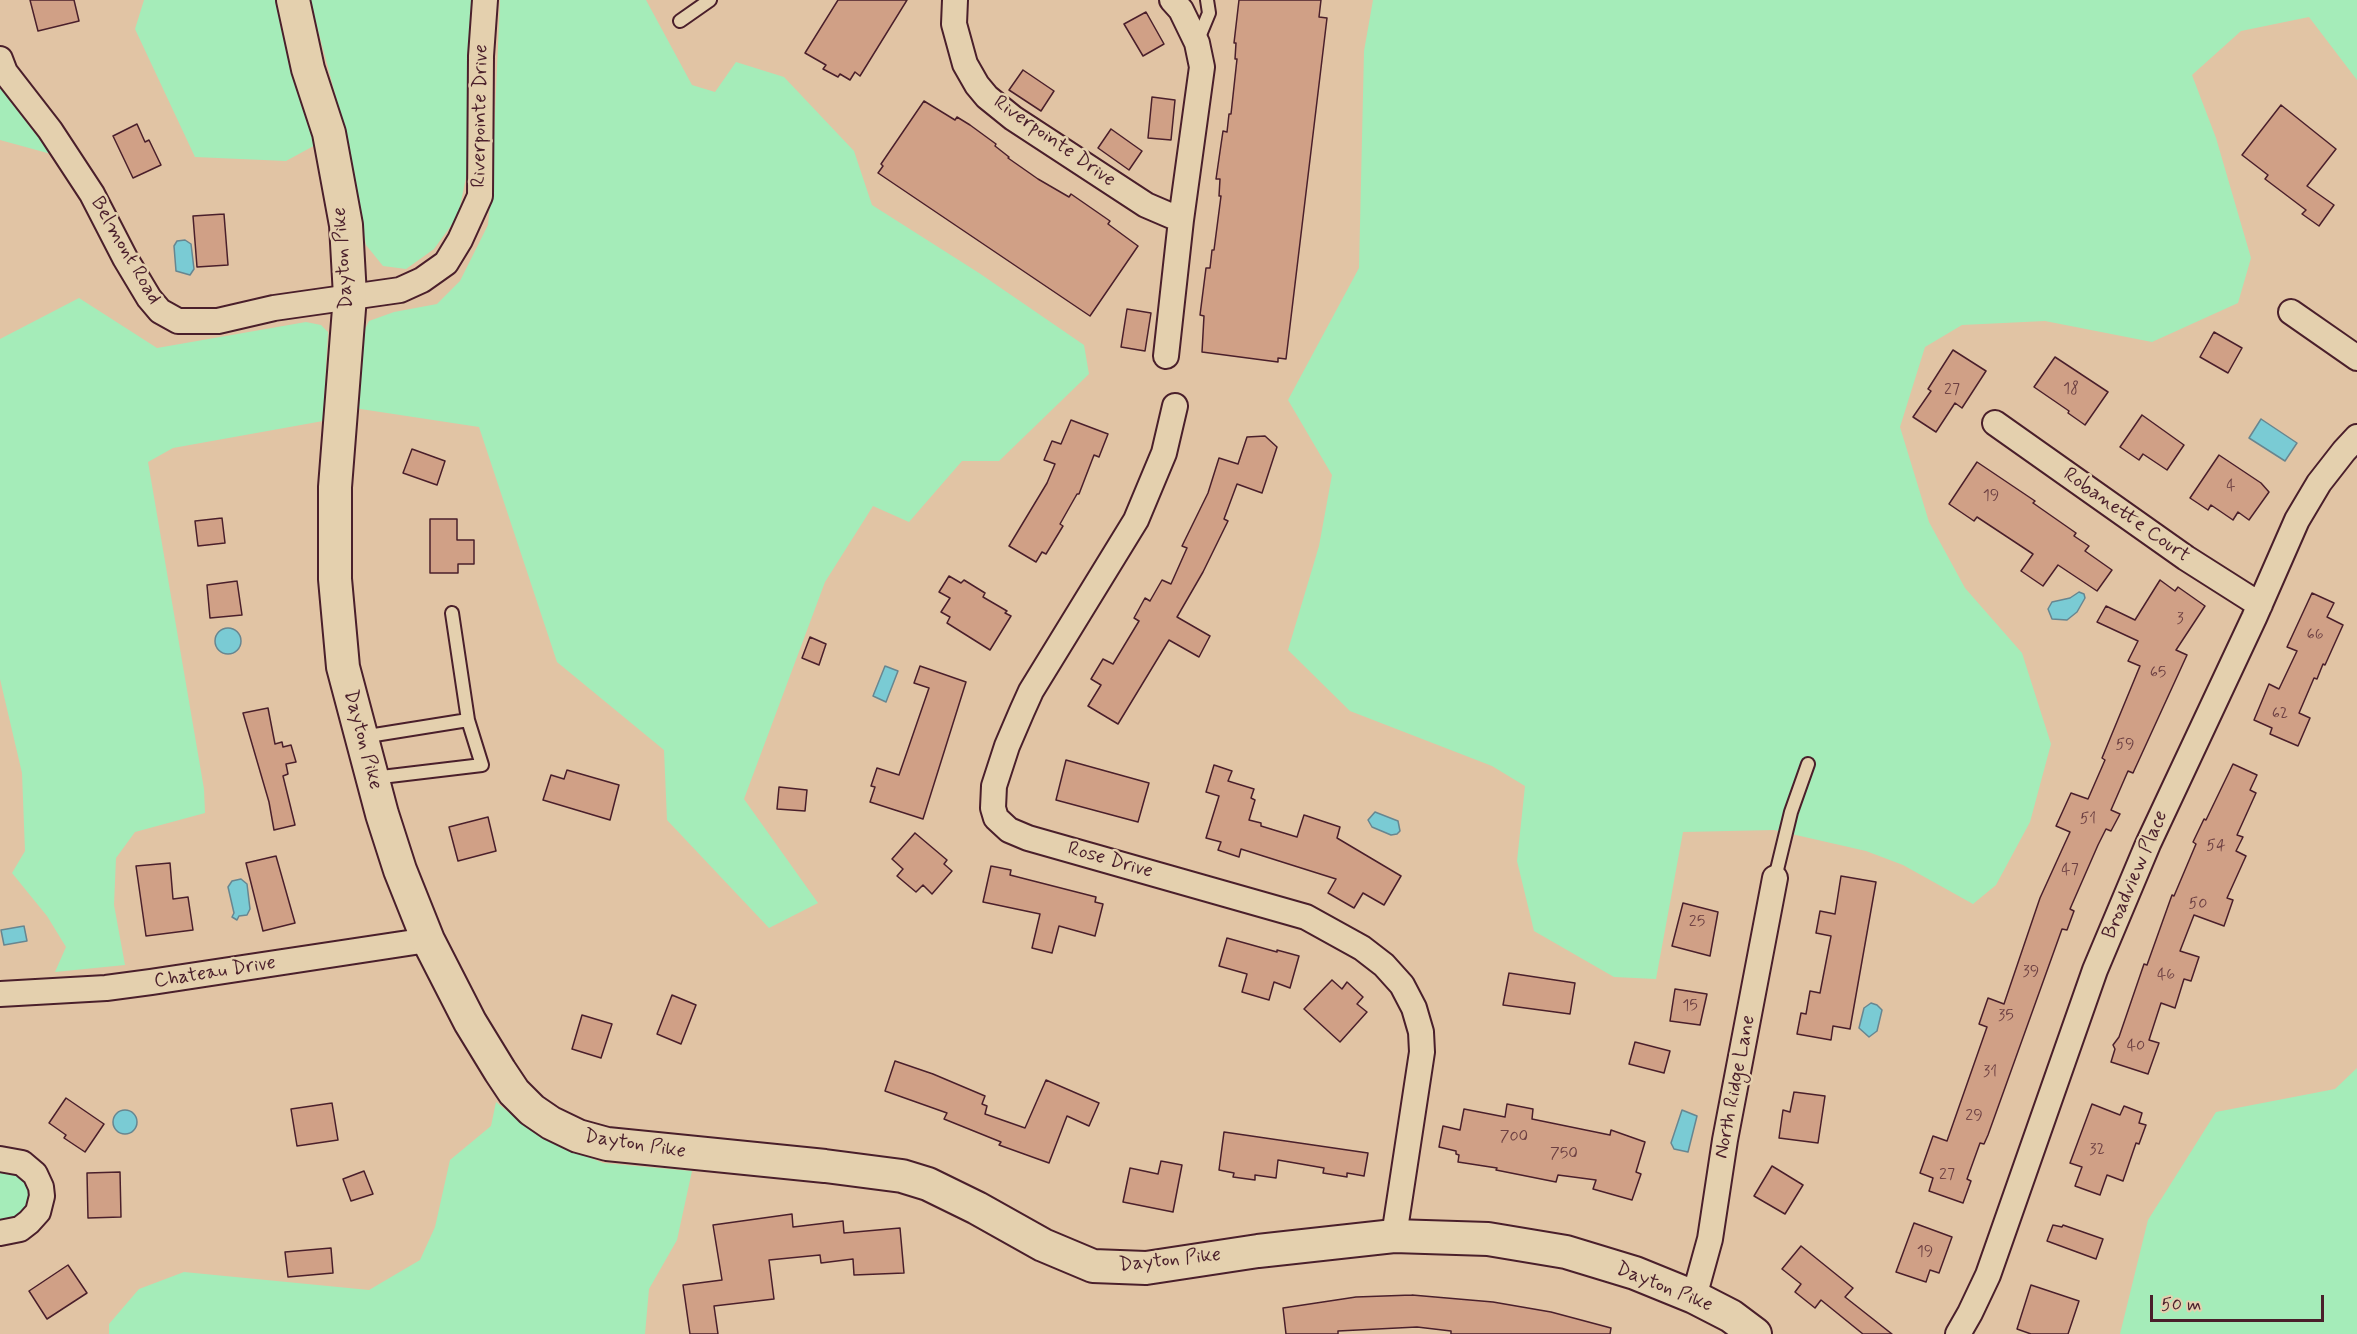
<!DOCTYPE html>
<html>
<head>
<meta charset="utf-8">
<style>
	body { margin:0 }
	#map { position:relative; width:2357px; height:1334px; overflow:hidden; background:#e1c4a4; font-family:Mynerve,sans-serif }
	canvas { display:block }
	.scale { position:absolute; left:2150px; top:1295px; width:174px; height:27px; box-sizing:border-box; border:3px solid #4a1f2b; border-top:0; padding-left:8px; font-size:18px; line-height:21px; white-space:nowrap; color:#4a1f2b; -webkit-text-stroke:4px #e4d0ae; paint-order:stroke }
</style>
</head>
<body>
<div id="map">
<canvas width="2357" height="1334"></canvas>
<div class="scale">50 m</div>
</div>
<script>
const context = document.querySelector('canvas').getContext('2d');
context.lineJoin = 'round';
function fillPath(path, color) {
  context.fillStyle = color;
  context.fill(path, 'evenodd');
}
function poly(rows) {
  const path = new Path2D();
  for (const r of rows) {
    if (r.length === 3) {
      path.moveTo(r[0] + r[2], r[1]);
      path.arc(r[0], r[1], r[2], 0, 2 * Math.PI);
      continue;
    }
    path.moveTo(r[0], r[1]);
    for (let i = 2; i < r.length; i += 2) path.lineTo(r[i], r[i + 1]);
  }
  return path;
}
function trace(path, color, width, dash) {
  context.strokeStyle = color;
  context.lineWidth = width;
  context.lineCap = dash ? 'butt' : 'round';
  context.setLineDash(dash || []);
  context.stroke(path);
}
function write(font, color, halo, rows, align = 'center') {
  context.font = font + ' Mynerve,sans-serif';
  context.lineWidth = 5;
  context.setLineDash([]);
  context.textBaseline = 'middle';
  context.strokeStyle = halo;
  context.fillStyle = color;
  for (const [text, x, y, turn = 0] of rows) {
    context.save();
    context.translate(x, y);
    context.rotate((+turn || 0) * Math.PI / 180);
    context.textAlign = isNaN(turn) ? turn : align;
    if (halo) context.strokeText(text, 0, 0);
    context.fillText(text, 0, 0);
    context.restore();
  }
}
fillPath(poly([
	[144,0,280,0,319,143,286,161,195,157,135,29],
	[310,0,472,0,472,149,458,216,434,249,406,269,383,266,366,245,346,135],
	[500,0,646,0,692,85,715,92,736,62,784,77,854,151,872,205,979,273,1084,345,1089,374,999,461,962,461,909,522,873,506,825,582,744,799,818,903,769,928,667,820,664,750,557,662,479,427,354,408,362,335,369,321,394,312,437,304,460,281,488,225,492,182],
	[1373,0,2357,0,2357,80,2309,17,2241,31,2192,75,2216,138,2251,258,2238,303,2152,342,2045,321,1962,325,1925,347,1900,427,1929,522,1965,588,2022,653,2051,744,2030,822,1996,885,1973,904,1903,865,1866,851,1774,830,1683,832,1656,979,1614,977,1534,931,1517,861,1525,786,1492,766,1350,711,1288,650,1319,546,1332,475,1288,400,1359,268,1364,51],
	[0,87,1,89,51,154,0,140],
	[79,298,157,348,306,322,321,325,328,332,323,421,173,448,148,462,204,789,205,813,135,832,116,858,114,905,125,965,55,972,66,947,47,916,12,873,25,851,22,773,0,679,0,339],
	[2357,1068,2357,1334,2120,1334,2148,1220,2216,1112,2335,1089],
	[496,1102,540,1137,603,1163,692,1171,677,1240,649,1289,645,1334,109,1334,109,1324,139,1289,184,1272,369,1290,420,1260,435,1227,450,1160,491,1126],
	[0,1173,14,1173,18,1176,25,1183,31,1197,29,1204,22,1213,14,1219,0,1225]
]), '#a5ecb9');
const water = poly([
	[185,240,191,244,194,269,190,275,176,271,174,246,177,241,185,240],
	[2261,419,2297,443,2285,461,2249,438,2261,419],
	[2079,592,2084,594,2085,598,2077,612,2067,620,2052,619,2048,609,2052,602,2070,598,2079,592],
	[228,641,13],
	[885,666,898,671,886,702,873,696,885,666],
	[1375,812,1398,821,1400,831,1397,834,1391,835,1372,827,1368,820,1375,812],
	[241,879,247,884,250,909,247,915,239,916,237,920,232,917,234,913,228,887,232,881,241,879],
	[24,926,27,941,4,945,1,930,24,926],
	[1871,1003,1877,1005,1882,1010,1877,1031,1869,1037,1859,1028,1864,1008,1871,1003],
	[125,1122,12],
	[1682,1110,1697,1116,1688,1152,1674,1149,1671,1143,1682,1110]
]);
fillPath(water, '#7acbd4');
trace(water, '#678690', 1.5);
const building = poly([
	[30,0,74,0,79,21,38,31,30,0],
	[838,0,907,0,860,76,855,72,850,80,840,74,838,77,823,69,826,65,805,53,838,0],
	[1239,0,1321,0,1319,17,1327,18,1286,359,1278,358,1278,362,1202,352,1204,316,1200,315,1206,268,1210,268,1212,250,1214,250,1221,196,1219,196,1220,179,1216,179,1223,131,1227,132,1229,114,1231,114,1237,59,1235,59,1236,43,1234,43,1239,0],
	[1146,12,1164,44,1143,56,1124,24,1146,12],
	[1023,70,1054,91,1041,111,1009,90,1023,70],
	[1152,97,1175,100,1171,140,1148,138,1152,97],
	[924,101,955,120,957,117,970,125,996,144,995,146,1009,157,1008,158,1038,179,1069,197,1071,194,1110,221,1108,224,1138,246,1090,316,878,173,883,166,881,164,924,101],
	[2281,105,2336,149,2307,186,2334,205,2319,226,2302,214,2306,210,2265,179,2268,175,2242,155,2281,105],
	[137,124,145,142,149,140,161,165,133,178,113,136,137,124],
	[1111,129,1142,151,1129,170,1098,148,1111,129],
	[224,214,228,265,197,267,193,216,224,214],
	[1127,309,1151,313,1145,351,1121,347,1127,309],
	[2214,332,2242,348,2228,373,2200,357,2214,332],
	[1953,350,1986,371,1962,408,1955,403,1936,432,1913,417,1931,391,1928,389,1953,350],
	[2055,357,2108,392,2085,425,2068,413,2069,411,2034,387,2055,357],
	[2142,415,2184,445,2167,470,2143,454,2139,460,2120,447,2142,415],
	[1071,420,1108,434,1099,457,1094,455,1079,494,1077,494,1060,524,1063,526,1046,554,1042,552,1036,562,1009,546,1047,483,1055,464,1044,460,1052,441,1061,444,1071,420],
	[1265,436,1277,447,1262,493,1237,484,1224,519,1228,521,1203,572,1177,617,1210,636,1199,657,1169,640,1118,724,1088,706,1101,685,1091,679,1103,659,1113,664,1139,621,1134,618,1145,598,1150,601,1162,580,1171,584,1187,548,1182,546,1208,493,1219,458,1238,464,1247,437,1265,436],
	[412,449,445,461,437,485,403,473,412,449],
	[2219,455,2261,483,2269,492,2249,520,2238,512,2233,520,2211,505,2208,510,2190,498,2219,455],
	[1977,462,2035,501,2033,503,2076,533,2074,536,2089,546,2085,551,2112,570,2097,591,2058,565,2043,586,2021,571,2033,554,1977,517,1974,521,1949,504,1977,462],
	[222,518,225,543,198,546,195,521,222,518],
	[430,519,457,519,457,540,474,540,474,564,458,564,458,573,430,573,430,519],
	[949,576,961,583,964,580,985,593,983,597,1007,611,1005,613,1011,616,990,650,947,623,950,617,941,612,950,598,939,592,949,576],
	[2160,580,2175,591,2178,587,2205,606,2176,650,2187,655,2133,773,2128,771,2111,810,2120,814,2111,831,2106,829,2098,845,2070,909,2074,911,2067,930,2062,929,1988,1135,1984,1144,1980,1143,1967,1179,1971,1181,1963,1203,1929,1191,1933,1178,1920,1173,1933,1136,1947,1141,1987,1027,1979,1024,1988,998,2004,1004,2005,1001,2040,898,2070,832,2056,826,2071,793,2088,799,2105,760,2102,758,2140,666,2128,661,2138,641,2097,622,2106,606,2135,620,2160,580],
	[237,581,242,615,210,618,207,585,237,581],
	[2312,593,2334,603,2327,617,2343,625,2325,665,2323,664,2317,679,2314,678,2299,713,2310,718,2298,746,2270,734,2272,728,2254,720,2269,684,2279,689,2297,651,2287,647,2312,593],
	[810,637,826,644,819,665,802,658,810,637],
	[920,666,966,682,923,819,870,802,875,787,871,786,877,768,899,775,908,749,929,688,914,683,920,666],
	[268,708,275,744,282,742,283,747,291,745,296,762,286,764,288,774,283,776,295,825,274,830,269,802,243,713,268,708],
	[1066,760,1149,783,1138,822,1056,800,1066,760],
	[2233,764,2257,775,2250,790,2256,793,2237,835,2243,837,2236,851,2246,856,2227,898,2233,900,2224,926,2194,915,2180,951,2199,957,2191,981,2184,979,2175,1008,2161,1003,2149,1040,2159,1043,2148,1074,2111,1062,2115,1049,2113,1045,2119,1037,2144,964,2147,965,2172,895,2174,896,2196,844,2193,842,2204,819,2206,820,2233,764],
	[1214,765,1232,771,1228,781,1254,789,1251,798,1255,800,1249,820,1261,823,1261,826,1297,837,1304,815,1340,827,1337,838,1401,876,1384,905,1363,893,1354,908,1328,893,1336,879,1241,849,1239,857,1218,850,1221,842,1206,838,1219,796,1206,792,1214,765],
	[567,770,619,785,610,820,543,800,551,775,564,779,567,770],
	[779,787,807,790,805,811,777,809,779,787],
	[488,817,496,851,458,861,449,827,488,817],
	[915,833,947,860,944,864,952,871,932,894,923,885,916,892,897,876,903,869,892,859,915,833],
	[276,856,295,923,263,931,246,863,276,856],
	[170,863,173,899,188,897,193,930,146,936,136,866,170,863],
	[991,866,1011,870,1010,875,1096,897,1095,902,1103,904,1095,936,1059,926,1052,953,1032,948,1040,914,983,902,991,866],
	[1841,876,1876,882,1850,1029,1833,1026,1831,1040,1797,1034,1801,1013,1806,1014,1810,991,1820,993,1831,936,1816,933,1820,911,1835,914,1841,876],
	[1683,903,1718,912,1710,956,1672,946,1683,903],
	[1227,938,1277,952,1277,950,1299,956,1290,988,1274,982,1269,1000,1242,992,1247,974,1219,966,1227,938],
	[1509,973,1575,983,1570,1014,1503,1005,1509,973],
	[1332,980,1342,989,1347,982,1363,997,1357,1004,1367,1012,1340,1042,1304,1009,1332,980],
	[1675,989,1707,994,1700,1025,1670,1021,1675,989],
	[672,995,696,1005,681,1044,657,1034,672,995],
	[582,1015,612,1024,601,1058,572,1049,582,1015],
	[1635,1042,1670,1051,1664,1073,1629,1064,1635,1042],
	[895,1061,933,1074,985,1096,982,1104,987,1106,985,1114,1025,1128,1046,1080,1099,1103,1089,1126,1067,1116,1049,1163,999,1145,1001,1142,944,1119,947,1113,885,1091,895,1061],
	[1794,1092,1825,1096,1818,1143,1779,1138,1783,1110,1790,1112,1794,1092],
	[66,1098,104,1124,85,1152,64,1138,66,1135,49,1123,66,1098],
	[332,1103,338,1140,297,1146,291,1109,332,1103],
	[1507,1104,1533,1109,1532,1119,1610,1135,1611,1130,1645,1142,1636,1172,1641,1174,1632,1200,1593,1189,1596,1180,1558,1175,1556,1182,1496,1170,1497,1168,1458,1162,1459,1155,1456,1154,1456,1151,1439,1147,1443,1126,1460,1130,1464,1109,1505,1117,1507,1104],
	[2092,1104,2120,1115,2124,1106,2142,1113,2139,1123,2146,1125,2139,1144,2136,1143,2123,1181,2107,1175,2100,1195,2075,1186,2082,1167,2070,1163,2092,1104],
	[1224,1132,1368,1153,1364,1176,1347,1173,1347,1177,1323,1173,1324,1168,1278,1160,1276,1178,1255,1175,1255,1180,1233,1177,1234,1173,1219,1170,1224,1132],
	[1161,1161,1182,1165,1173,1212,1123,1202,1130,1168,1158,1174,1161,1161],
	[1772,1166,1803,1185,1785,1214,1754,1196,1772,1166],
	[364,1171,373,1194,351,1201,343,1179,364,1171],
	[120,1172,121,1217,88,1218,87,1173,120,1172],
	[792,1214,793,1227,843,1221,844,1233,900,1228,904,1273,854,1275,853,1259,821,1263,820,1255,769,1260,774,1299,714,1306,718,1334,690,1334,683,1285,722,1280,713,1225,792,1214],
	[1914,1223,1952,1237,1939,1273,1930,1270,1926,1282,1896,1272,1914,1223],
	[2053,1225,2062,1227,2063,1225,2103,1239,2096,1259,2047,1241,2053,1225],
	[1801,1246,1853,1288,1845,1297,1892,1334,1863,1334,1821,1300,1815,1308,1795,1292,1801,1284,1782,1269,1801,1246],
	[331,1248,333,1273,288,1277,285,1252,331,1248],
	[68,1265,87,1293,47,1319,29,1291,68,1265],
	[2031,1285,2079,1301,2068,1334,2031,1334,2017,1329,2031,1285],
	[1412,1295,1493,1302,1551,1312,1611,1328,1610,1334,1451,1334,1451,1331,1417,1327,1338,1331,1338,1334,1286,1334,1283,1308,1356,1297,1412,1295]
]);
fillPath(building, '#d0a086');
trace(building, '#4a1f2b', 1.5);
const service = poly([
	[680,21,710,0],
	[1197,42,1209,13,1207,0],
	[362,737,468,720],
	[373,778,482,765,468,720,452,613],
	[1775,878,1791,812,1808,764]
]);
const minor = poly([
	[955,0,954,24,965,64,977,85,987,97,1013,118,1146,205,1181,220],
	[0,59,5,72,50,130,92,194,125,258,149,298,160,311,178,321,218,321,274,308,400,290,422,280,446,263,460,240,480,196,481,56,485,0],
	[2291,312,2357,358],
	[1166,356,1181,220,1202,67,1197,43,1181,10,1172,0],
	[1175,406,1164,453,1136,520,1031,691,1022,711,1007,746,994,786,993,808,996,818,1009,830,1028,838,1306,917,1362,948,1384,965,1402,985,1414,1008,1421,1032,1422,1052,1394,1236],
	[1995,423,2186,558,2260,605],
	[0,994,106,988,151,982,428,940],
	[0,1159,22,1163,35,1174,41,1187,42,1196,38,1212,29,1222,20,1229,0,1233],
	[1694,1297,1710,1239,1725,1140,1775,878],
	[1958,1334,1970,1313,1988,1275,2095,970,2148,844,2254,618,2297,520,2319,483,2344,451,2357,437]
]);
const tertiary = poly([
	[293,0,308,69,329,133,346,225,350,296,335,487,335,579,343,667,382,814,400,870,428,940,470,1022,500,1071,514,1092,532,1110,551,1123,578,1136,607,1144,825,1166,902,1176,928,1184,977,1208,1043,1245,1093,1266,1146,1268,1258,1251,1394,1236,1488,1239,1566,1252,1635,1273,1694,1297,1731,1316,1755,1334]
]);
trace(service, '#4a1f2b', 16);
trace(minor, '#4a1f2b', 28);
trace(tertiary, '#4a1f2b', 36);
trace(service, '#e4d0ae', 12);
trace(minor, '#e4d0ae', 24);
trace(tertiary, '#e4d0ae', 32);
write('16px', '#6c3f42', null, [
	["18",2071,390],
	["27",1952,391],
	["4",2231,487],
	["19",1991,497],
	["3",2180,620],
	["66",2315,636],
	["65",2158,674],
	["62",2280,715],
	["59",2125,746],
	["51",2088,820],
	["54",2216,847],
	["47",2070,871],
	["50",2198,905],
	["25",1697,923],
	["39",2031,973],
	["46",2166,976],
	["15",1690,1007],
	["35",2006,1017],
	["40",2136,1047],
	["31",1990,1073],
	["29",1974,1117],
	["700",1514,1138],
	["32",2097,1151],
	["750",1564,1155],
	["27",1947,1176],
	["19",1925,1253]
]);
write('20px', '#4a1f2b', '#e4d0ae', [
	["Riverpointe Drive",481,116,-89],
	["Riverpointe Drive",1054,142,35],
	["Belmont Road",125,251,60],
	["Dayton Pike",344,258,-94],
	["Robanette Court",2126,516,35],
	["Dayton Pike",362,740,75],
	["Rose Drive",1110,861,16],
	["Broadview Place",2136,875,-67],
	["Chateau Drive",215,973,-9],
	["North Ridge Lane",1736,1087,-79],
	["Dayton Pike",635,1145,9],
	["Dayton Pike",1170,1261,-6],
	["Dayton Pike",1664,1288,22]
]);
</script>
</body>
</html>
